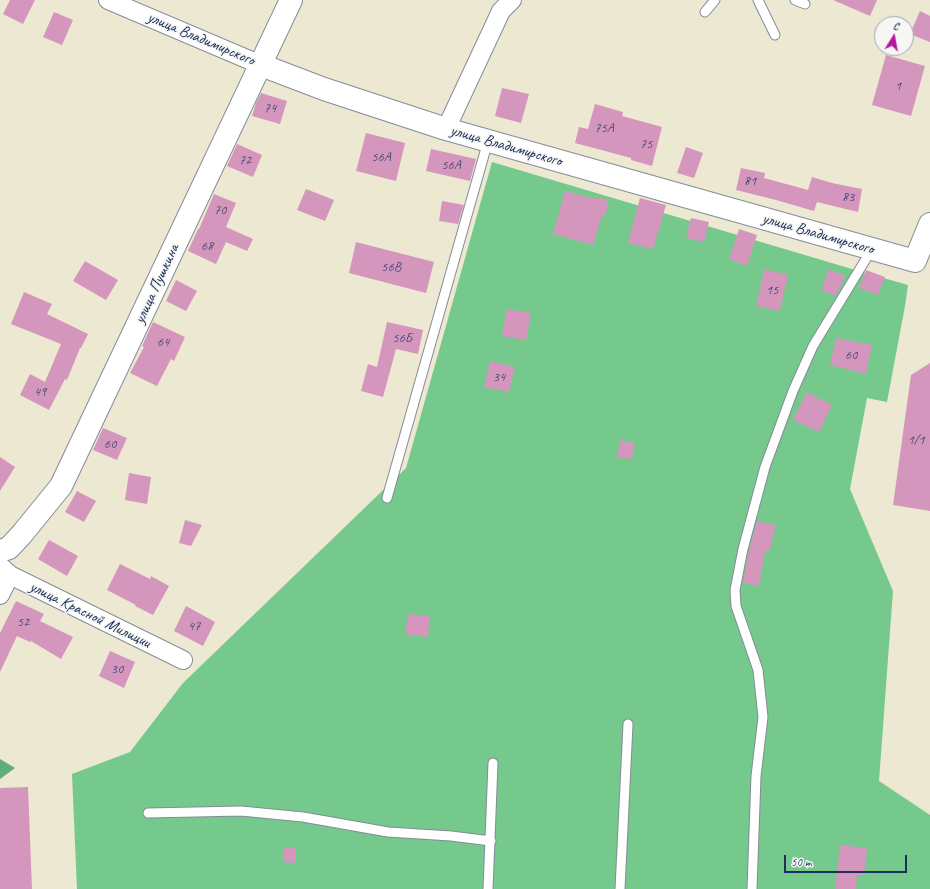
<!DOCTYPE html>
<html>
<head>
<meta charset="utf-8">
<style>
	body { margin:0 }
	#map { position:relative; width:930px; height:889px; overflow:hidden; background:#ede8d1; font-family:Caveat,sans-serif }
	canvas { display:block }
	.north { position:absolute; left:874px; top:16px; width:40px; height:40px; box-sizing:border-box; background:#f6f6f2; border:1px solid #9ea6b7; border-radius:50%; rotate:11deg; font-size:11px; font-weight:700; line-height:16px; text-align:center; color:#1b2f5e }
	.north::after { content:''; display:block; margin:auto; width:14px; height:18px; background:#b5179e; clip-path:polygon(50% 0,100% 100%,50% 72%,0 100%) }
	.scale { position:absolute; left:784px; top:855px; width:123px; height:18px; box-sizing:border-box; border:2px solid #1b2f5e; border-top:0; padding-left:5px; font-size:12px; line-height:14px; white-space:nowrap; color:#1b2f5e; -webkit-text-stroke:3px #f6f6f2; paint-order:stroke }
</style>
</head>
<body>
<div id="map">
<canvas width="930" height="889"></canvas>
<div class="north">С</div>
<div class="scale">50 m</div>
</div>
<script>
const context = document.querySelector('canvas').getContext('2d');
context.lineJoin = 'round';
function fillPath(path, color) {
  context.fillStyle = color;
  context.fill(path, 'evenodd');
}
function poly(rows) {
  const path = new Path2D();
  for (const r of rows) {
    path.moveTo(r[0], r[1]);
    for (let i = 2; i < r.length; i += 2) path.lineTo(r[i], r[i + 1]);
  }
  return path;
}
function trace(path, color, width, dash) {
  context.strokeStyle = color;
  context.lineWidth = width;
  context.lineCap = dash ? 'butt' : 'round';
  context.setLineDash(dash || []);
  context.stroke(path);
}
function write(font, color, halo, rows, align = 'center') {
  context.font = font + ' Caveat,sans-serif';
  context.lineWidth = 3;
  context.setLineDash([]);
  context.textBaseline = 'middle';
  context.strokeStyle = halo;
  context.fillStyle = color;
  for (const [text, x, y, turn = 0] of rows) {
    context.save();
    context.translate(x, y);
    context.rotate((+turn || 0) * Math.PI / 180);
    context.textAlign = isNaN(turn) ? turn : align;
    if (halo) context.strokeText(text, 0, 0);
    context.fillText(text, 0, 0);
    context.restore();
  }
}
fillPath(poly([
	[492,162,862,272,908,285,905,306,887,402,867,398,850,489,893,591,879,781,930,815,930,889,77,889,72,774,130,752,183,683,406,468]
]), '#75c98d');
fillPath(poly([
	[0,759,15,768,0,779]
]), '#60ad78');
fillPath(poly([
	[10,0,35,0,23,24,3,14],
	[833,0,877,0,870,16],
	[920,11,930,16,930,42,910,34],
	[54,12,73,20,62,45,43,37],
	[886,55,925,66,911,116,872,105],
	[502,88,529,94,521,123,495,116],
	[261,93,287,101,280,124,252,116,256,103],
	[595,104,623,112,622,116,662,127,652,166,631,160,631,158,575,143,579,127,588,129],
	[366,133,405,143,396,181,356,171],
	[237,144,262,155,253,177,227,166],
	[686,147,703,153,694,178,677,173],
	[431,149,476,159,470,181,426,171],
	[741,168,765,173,764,178,808,190,812,177,832,183,862,189,858,212,817,202,814,211,776,200,736,190],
	[306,189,334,200,325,221,297,210],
	[565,191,596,199,597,197,609,201,605,216,602,215,593,245,553,234],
	[214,194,236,203,226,227,253,239,247,251,226,242,216,264,188,251,198,229,199,229],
	[640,198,666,205,653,249,628,243],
	[442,201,464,205,458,224,439,221],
	[691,218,709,222,704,242,686,238],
	[739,229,757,235,747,266,729,259],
	[356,242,434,262,426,293,349,273],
	[85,261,118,280,106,300,73,281],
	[764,269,788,275,780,311,756,306],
	[829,269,845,276,836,296,821,290],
	[866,270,885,277,878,295,859,288],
	[176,280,197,291,186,311,166,301],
	[24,292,52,304,47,314,88,334,81,348,80,348,67,380,65,379,49,410,20,395,30,374,45,382,61,344,11,324],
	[507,309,531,313,526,340,502,336],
	[153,322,185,337,174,361,171,359,157,386,130,373,144,347,142,346],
	[387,322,423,330,418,354,396,349,383,397,361,391,368,364,377,367],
	[836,338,872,345,866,374,830,365],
	[490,361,515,367,509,392,484,387],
	[930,363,930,511,893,505,911,375],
	[807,392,832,405,819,432,793,420],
	[103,428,127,438,117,460,93,450],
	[620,440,635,443,632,459,617,457],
	[0,457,15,467,0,491],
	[129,473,151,477,147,504,125,500],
	[77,491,96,501,84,522,65,512],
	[185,520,202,525,191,546,179,543],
	[757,521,776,525,769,552,765,551,759,586,743,583,749,550],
	[49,540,78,556,67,576,38,559],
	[120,564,150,579,151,576,169,586,153,615,135,606,136,605,107,590],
	[16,601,44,614,40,621,73,637,61,659,31,641,30,642,17,636,0,672,0,633],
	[186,606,215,622,203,646,174,631],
	[408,614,430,616,428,637,405,634],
	[110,651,135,662,124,688,99,676],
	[28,787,32,889,0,889,0,788],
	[840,845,867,848,864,875,857,875,856,889,835,889],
	[284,847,296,848,296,863,283,862]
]), '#d496bc');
const service = poly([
	[758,0,775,35],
	[795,0,805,4],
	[705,12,715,0],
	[387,498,488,141],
	[148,813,241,811,303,817,388,832,451,836,491,841],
	[488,889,493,763],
	[620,889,628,724],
	[752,889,756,776,763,717,758,670,736,606,735,590,743,549,765,467,793,391,813,346,872,249]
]);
const minor = poly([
	[108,0,261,65],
	[446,129,501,11,512,0],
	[0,566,10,575,183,660],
	[0,595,10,575]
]);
const tertiary = poly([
	[261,65,324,89,446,129,915,261,930,224],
	[0,551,9,548,22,534,61,486,291,0]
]);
trace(service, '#848c98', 11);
trace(minor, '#848c98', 20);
trace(tertiary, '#848c98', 24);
trace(service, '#fff', 9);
trace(minor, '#fff', 18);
trace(tertiary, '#fff', 22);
write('14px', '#494976', null, [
	["1",898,86],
	["74",270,108],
	["75А",604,128],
	["75",646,144],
	["56А",381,157],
	["72",245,160],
	["56А",451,165],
	["81",750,181],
	["83",848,197],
	["70",220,210],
	["68",207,246],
	["56В",391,267],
	["15",772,290],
	["56Б",402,338],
	["64",163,342],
	["60",851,355],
	["34",499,377],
	["49",40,392],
	["1/1",916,440],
	["60",110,444],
	["52",23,622],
	["47",194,626],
	["30",117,669]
]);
write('16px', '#1b2f5e', '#f6f6f2', [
	["улица Владимирского",201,39,23],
	["улица Владимирского",506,146,16],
	["улица Владимирского",818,234,16],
	["улица Пушкина",157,284,-65],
	["улица Красной Милиции",90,615,26]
]);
</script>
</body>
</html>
